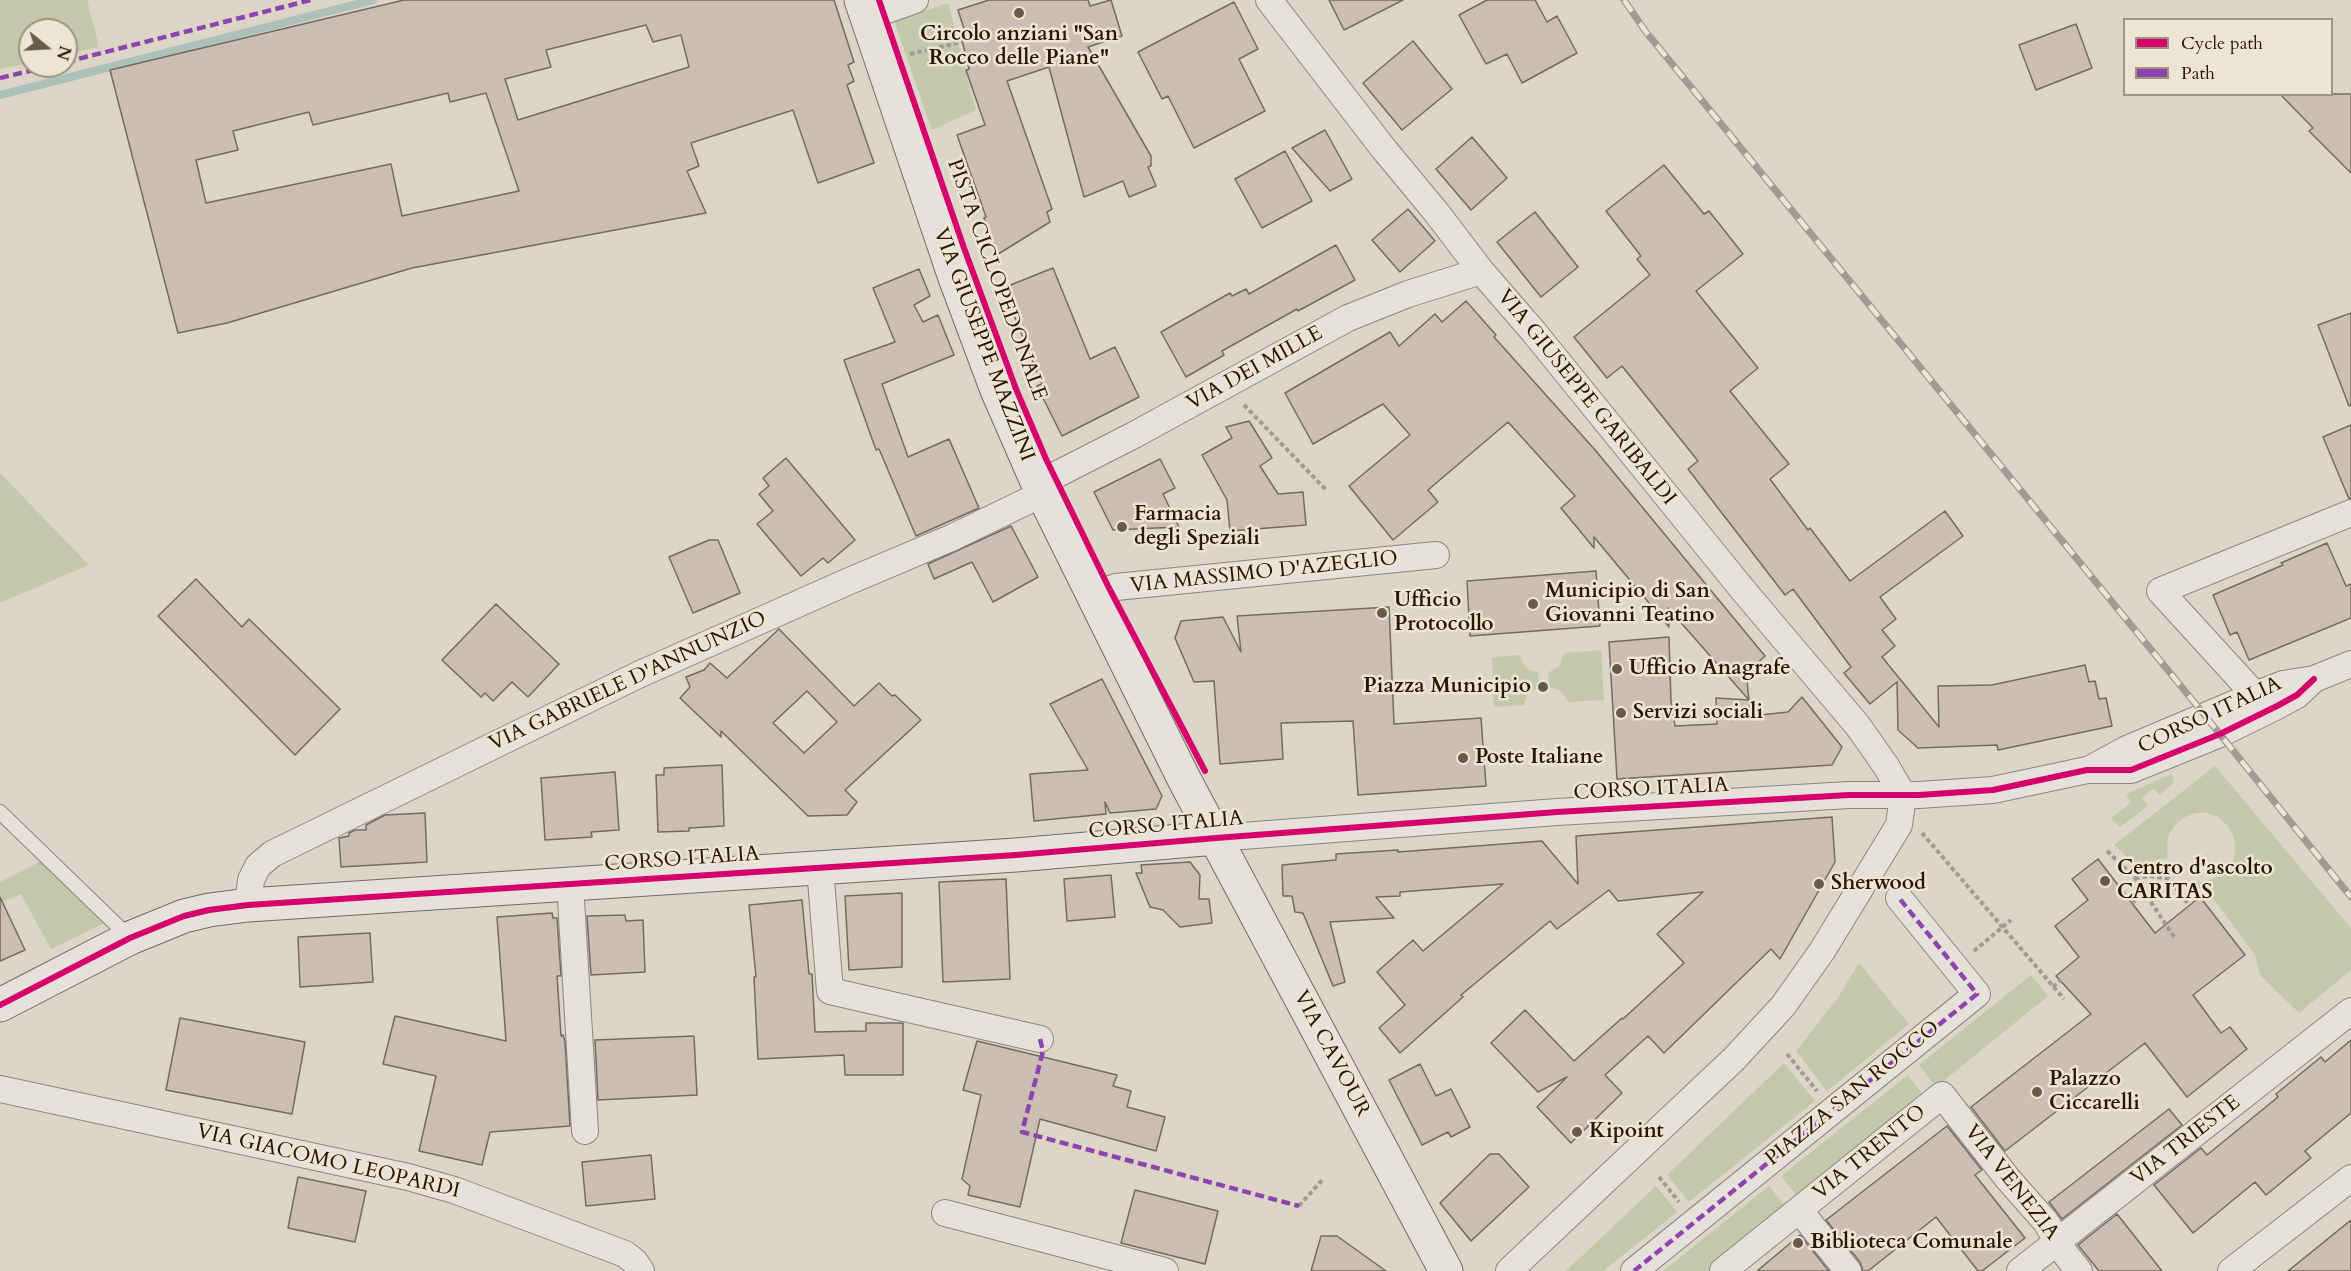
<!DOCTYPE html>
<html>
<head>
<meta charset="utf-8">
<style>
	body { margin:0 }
	#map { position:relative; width:2351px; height:1271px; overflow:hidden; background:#ddd5c7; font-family:Cardo,serif }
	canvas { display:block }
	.legend { position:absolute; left:2123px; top:18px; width:210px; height:78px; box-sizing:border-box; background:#efe5d5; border:2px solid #9f9381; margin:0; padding:8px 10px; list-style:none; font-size:18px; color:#281802 }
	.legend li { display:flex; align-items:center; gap:12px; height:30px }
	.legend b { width:30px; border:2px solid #9f9381 }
	.north { position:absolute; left:18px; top:18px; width:60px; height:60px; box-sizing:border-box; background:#efe5d5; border:2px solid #9f9381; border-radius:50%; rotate:108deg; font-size:16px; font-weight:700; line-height:24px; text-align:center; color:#281802 }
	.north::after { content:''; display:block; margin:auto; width:21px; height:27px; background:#675a47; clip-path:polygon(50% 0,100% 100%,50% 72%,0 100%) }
</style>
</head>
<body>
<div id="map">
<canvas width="2351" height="1271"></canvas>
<ul class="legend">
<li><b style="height:8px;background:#d6006c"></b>Cycle path</li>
<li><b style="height:8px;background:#8e44ad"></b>Path</li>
</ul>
<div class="north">N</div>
</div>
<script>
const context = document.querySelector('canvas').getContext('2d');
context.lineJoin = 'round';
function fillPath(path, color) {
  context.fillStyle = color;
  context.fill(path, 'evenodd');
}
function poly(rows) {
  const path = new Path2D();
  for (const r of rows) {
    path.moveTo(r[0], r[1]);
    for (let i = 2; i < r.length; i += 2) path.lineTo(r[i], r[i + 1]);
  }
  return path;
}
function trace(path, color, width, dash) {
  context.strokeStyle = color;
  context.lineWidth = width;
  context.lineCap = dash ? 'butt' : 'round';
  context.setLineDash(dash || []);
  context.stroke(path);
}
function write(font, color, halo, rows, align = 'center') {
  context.font = font + ' Cardo,serif';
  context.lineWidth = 5;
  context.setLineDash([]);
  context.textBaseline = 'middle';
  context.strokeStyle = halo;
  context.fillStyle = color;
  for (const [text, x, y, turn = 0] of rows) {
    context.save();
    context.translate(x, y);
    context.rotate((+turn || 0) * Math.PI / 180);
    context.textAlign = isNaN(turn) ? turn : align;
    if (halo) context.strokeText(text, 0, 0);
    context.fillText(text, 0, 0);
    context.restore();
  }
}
fillPath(poly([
	[0,0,87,0,99,47,66,54,66,30,30,30,30,63,0,69],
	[948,3,976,110,932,130,894,21],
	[0,473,89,565,0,603],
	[1601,650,1604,700,1568,702,1564,695,1559,690,1549,687,1548,673,1560,665,1564,653],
	[1519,655,1526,668,1538,673,1539,687,1529,693,1523,705,1494,707,1492,657],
	[2215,766,2351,928,2351,970,2299,1013,2260,975,2255,955,2216,902,2189,880,2200,882,2211,880,2229,868,2234,858,2235,846,2233,835,2227,825,2218,817,2208,813,2196,813,2185,817,2176,824,2169,834,2167,845,2168,858,2136,865,2114,845],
	[2172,774,2175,782,2159,795,2154,788,2142,798,2148,806,2120,827,2111,818,2131,803,2126,794],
	[41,861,107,922,51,949,21,894,0,903,0,882],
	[1859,963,1909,1024,1827,1091,1796,1051,1837,999],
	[2031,975,2048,996,1936,1087,1919,1065],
	[1784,1063,1815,1101,1689,1202,1667,1175],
	[1908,1075,1924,1096,1798,1197,1781,1176],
	[1656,1186,1677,1212,1603,1271,1566,1271],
	[1769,1186,1786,1207,1708,1271,1663,1271]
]), '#c5c9ab');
trace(poly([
	[0,95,373,0]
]), '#abc1ba', 8);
const building = poly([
	[404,0,834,0,854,62,848,65,854,81,847,85,874,163,818,183,793,110,691,143,699,166,687,171,706,213,412,268,227,323,178,333,110,70,404,0],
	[646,25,653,42,681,35,689,67,518,120,505,79,551,67,546,50,646,25],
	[448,93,450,102,486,93,519,191,402,216,391,164,206,203,196,160,238,150,233,131,309,112,313,125,448,93],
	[989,0,1088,0,1090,6,1111,0,1122,36,1088,47,1151,156,1151,166,1148,167,1156,186,1129,197,1123,181,1084,197,1049,67,1007,81,1052,209,1047,212,1050,222,995,256,984,218,986,217,957,135,985,125,966,70,969,69,962,40,967,38,958,10,989,0],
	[1329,0,1403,0,1344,30,1329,0],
	[1487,0,1535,0,1547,22,1557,16,1577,53,1522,83,1507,54,1486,64,1459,15,1487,0],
	[1234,2,1258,49,1239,59,1265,111,1194,148,1168,96,1162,99,1138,52,1234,2],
	[2076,24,2092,68,2036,90,2019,45,2076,24],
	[1413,41,1452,89,1402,130,1363,83,1413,41],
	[2280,94,2351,94,2351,173,2309,131,2313,128,2280,94],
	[1325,130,1352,179,1330,191,1292,148,1325,130],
	[1472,137,1507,178,1471,210,1436,169,1472,137],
	[1285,151,1312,201,1262,228,1235,179,1285,151],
	[1664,165,1704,214,1709,211,1743,254,1696,291,1758,368,1730,391,1789,464,1770,479,1808,530,1810,528,1850,581,1945,511,1963,536,1880,597,1896,619,1882,630,1895,646,1882,657,1939,727,1938,686,1992,685,2085,665,2089,682,2095,681,2099,699,2106,698,2112,726,1998,750,1997,745,1918,748,1898,730,1897,682,1870,704,1844,673,1851,667,1793,589,1785,595,1688,469,1698,461,1622,366,1607,378,1574,337,1650,275,1637,259,1641,256,1606,211,1664,165],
	[1408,209,1435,241,1400,272,1372,240,1408,209],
	[1535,212,1578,267,1541,297,1497,242,1535,212],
	[1336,245,1355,280,1298,311,1297,309,1222,351,1224,355,1186,377,1161,332,1230,293,1232,296,1246,289,1249,294,1336,245],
	[1053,268,1090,359,1115,347,1139,397,1062,436,1037,386,1042,384,1003,288,1053,268],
	[919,269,930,296,914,305,923,322,938,315,954,355,882,384,908,457,949,439,979,508,916,536,879,449,876,450,844,360,895,342,873,288,919,269],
	[1466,301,1496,335,1494,337,1596,451,1765,656,1746,673,1749,700,1668,608,1669,627,1594,537,1594,548,1561,508,1575,496,1508,422,1428,490,1438,502,1393,540,1349,486,1410,435,1383,404,1313,444,1285,393,1390,332,1399,346,1435,314,1442,322,1466,301],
	[2351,313,2351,405,2349,406,2318,325,2351,313],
	[1249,421,1272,458,1260,466,1278,494,1303,492,1306,525,1230,531,1227,500,1202,455,1232,438,1226,427,1249,421],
	[2351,425,2351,498,2349,499,2323,437,2351,425],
	[786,458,855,540,828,563,823,558,801,576,757,524,773,511,759,494,769,486,763,478,786,458],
	[1160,459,1175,488,1163,494,1179,527,1113,530,1094,492,1160,459],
	[1011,526,1038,577,993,602,972,562,934,579,928,564,1011,526],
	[709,540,718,540,740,593,693,613,669,557,709,540],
	[2327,543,2346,586,2351,584,2351,618,2249,660,2237,632,2230,635,2213,595,2283,565,2281,563,2327,543],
	[1596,571,1600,626,1470,636,1467,581,1596,571],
	[196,579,242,627,249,619,340,709,295,755,158,616,196,579],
	[496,604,559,664,528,697,512,682,493,701,485,693,481,697,442,660,496,604],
	[1389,607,1394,724,1481,718,1486,786,1358,795,1353,721,1281,723,1283,759,1220,764,1214,681,1194,682,1175,638,1181,621,1223,617,1241,652,1237,616,1389,607],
	[779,629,854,706,879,683,892,696,895,695,921,720,845,790,857,802,847,815,808,816,721,731,721,737,680,698,690,687,686,677,704,670,710,663,727,678,779,629],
	[807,691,837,722,804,753,773,723,807,691],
	[1669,637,1671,702,1675,726,1717,724,1716,698,1749,700,1751,716,1788,712,1802,697,1842,747,1832,765,1617,779,1609,642,1669,637],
	[1102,679,1162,796,1156,809,1110,813,1105,802,1106,814,1034,821,1030,774,1088,770,1050,704,1102,679],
	[722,765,724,826,689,828,689,831,658,832,656,775,664,775,664,768,722,765],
	[615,772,619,830,591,832,592,837,545,840,541,778,615,772],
	[425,813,427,862,341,867,339,838,349,836,349,833,355,830,366,830,366,825,385,815,425,813],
	[1832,817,1835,862,1780,959,1771,949,1664,1053,1648,1036,1605,1075,1622,1093,1571,1143,1537,1107,1567,1077,1538,1092,1491,1043,1525,1010,1574,1061,1622,1018,1623,1019,1684,963,1657,934,1703,892,1618,901,1609,890,1557,929,1550,921,1461,995,1463,997,1400,1053,1379,1028,1405,1005,1377,972,1413,940,1423,951,1503,884,1400,892,1400,896,1376,897,1394,918,1330,922,1345,982,1333,986,1303,913,1295,912,1292,896,1283,896,1282,865,1336,860,1336,854,1398,850,1398,852,1542,841,1578,884,1576,836,1832,817],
	[2098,859,2155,933,2200,897,2245,955,2193,995,2221,1033,2230,1027,2247,1049,2187,1097,2145,1043,2005,1151,1971,1107,2091,1014,2056,976,2079,957,2055,926,2088,900,2072,879,2098,859],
	[1190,862,1200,875,1199,899,1209,899,1212,923,1180,927,1163,910,1150,907,1136,873,1142,873,1141,865,1190,862],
	[1111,875,1115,917,1067,921,1064,879,1111,875],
	[1006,879,1010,979,943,982,939,882,1006,879],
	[902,893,902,967,849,970,845,896,902,893],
	[0,897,25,950,0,961,0,897],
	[802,900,809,974,812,974,815,1032,866,1031,866,1023,903,1023,903,1075,845,1075,844,1055,758,1059,754,977,756,977,749,905,802,900],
	[552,913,553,918,557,918,561,976,557,976,561,1036,563,1035,565,1042,570,1126,490,1132,482,1165,419,1151,436,1076,383,1064,395,1016,506,1041,497,917,552,913],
	[625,915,626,921,643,920,645,972,591,975,587,916,625,915],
	[370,933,373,982,300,987,298,937,370,933],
	[180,1018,305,1042,292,1114,166,1090,180,1018],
	[694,1036,697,1095,598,1100,595,1040,694,1036],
	[2351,1040,2351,1113,2305,1151,2311,1158,2266,1195,2255,1182,2193,1233,2154,1185,2201,1148,2207,1155,2278,1097,2276,1094,2321,1057,2325,1062,2351,1040],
	[977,1041,1117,1075,1113,1086,1131,1091,1127,1107,1165,1117,1156,1151,1040,1119,1020,1207,968,1195,970,1186,962,1179,981,1095,963,1090,977,1041],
	[1420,1064,1436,1096,1451,1089,1470,1127,1451,1137,1448,1132,1422,1145,1389,1080,1420,1064],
	[2169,1109,2182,1125,2062,1219,2049,1202,2169,1109],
	[1947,1126,1982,1170,1975,1175,2025,1238,1982,1271,1978,1271,1936,1217,1868,1271,1863,1271,1860,1262,1826,1220,1947,1126],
	[1490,1154,1499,1154,1529,1187,1471,1241,1440,1203,1490,1154],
	[651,1155,655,1199,586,1206,582,1162,651,1155],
	[298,1177,366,1191,355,1242,288,1228,298,1177],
	[1135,1190,1218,1211,1205,1264,1121,1243,1135,1190],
	[2117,1214,2162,1271,2099,1271,2078,1245,2117,1214],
	[2351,1220,2351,1271,2288,1271,2351,1220],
	[1800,1235,1829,1271,1757,1271,1800,1235],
	[1321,1236,1337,1236,1386,1271,1311,1271,1321,1236]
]);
fillPath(building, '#cdbeb5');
trace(building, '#736c61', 1.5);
const lane = poly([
	[0,812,130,938]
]);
const street = poly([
	[1269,0,1383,148,1436,212,1481,271,1533,331,1743,590,1858,726,1886,766,1903,795],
	[867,17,915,0],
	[1038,484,1134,435,1348,318,1408,294,1481,271],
	[1092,595,1116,587,1436,555],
	[2255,695,2160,591,2351,513],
	[2090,769,2127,749,2255,695,2283,684,2314,679,2351,664],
	[1216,838,1557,812,1849,795,1919,795,1993,790,2087,770,2131,770,2220,734,2277,706,2297,695,2314,679],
	[820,868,830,991,1040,1039],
	[570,884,585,1131],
	[248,905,251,880,258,866,272,854,638,675,847,582,951,538,1042,494],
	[0,1089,408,1177,454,1190,625,1254,635,1262,641,1271],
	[1800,1211,1848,1271],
	[945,1213,1165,1271],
	[1509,1271,1734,1059,1783,1006,1822,951,1899,825,1903,795],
	[1634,1271,1977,994,1899,898],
	[1723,1271,1942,1095,2008,1179,2046,1222,2063,1251,2079,1271],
	[2020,1271,2351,1011],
	[2231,1271,2351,1178]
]);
const secondary = poly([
	[861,0,954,275,997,390,1038,484,1184,779,1446,1271],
	[0,1005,130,938,184,916,209,910,248,905,1016,855,1216,838]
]);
trace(lane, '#8d867c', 16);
trace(street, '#8d867c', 28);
trace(secondary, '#736c61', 35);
trace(poly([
	[910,54,962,42],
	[1244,405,1327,491],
	[1922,833,2064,999],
	[2107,851,2135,878,2174,937],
	[2135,878,2151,876,2169,879,2189,905],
	[2132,903,2144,892],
	[1974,951,2011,920],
	[2053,987,2061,980],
	[1787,1054,1817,1091],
	[1659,1177,1679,1202],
	[1299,1206,1323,1179]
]), '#a09b94', 4, [4.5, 3]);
trace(lane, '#e6e1da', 14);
trace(street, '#e6e1da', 26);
trace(secondary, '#e6e1da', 33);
const rail = poly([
	[1624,0,1646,32,2198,707,2351,897]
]);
trace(rail, '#a09b94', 7);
trace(rail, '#efe5d5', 4.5, [14]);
trace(poly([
	[66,62,311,0],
	[0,78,50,66],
	[1040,1039,1043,1051,1022,1132,1299,1206],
	[1634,1271,1977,994,1899,898]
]), '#8e44ad', 4.5, [9, 4.5]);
trace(poly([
	[879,0,964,248,1016,389,1046,459,1109,588,1205,771],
	[0,1005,130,938,184,916,209,910,248,905,1016,855,1216,838,1557,812,1849,795,1919,795,1993,790,2087,770,2131,770,2220,734,2277,706,2297,695,2314,679]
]), '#d6006c', 6);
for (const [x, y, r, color] of [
	[1019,13,6,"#675a47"],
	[1122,527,6,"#675a47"],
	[1533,604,6,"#675a47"],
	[1382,613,6,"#675a47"],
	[1617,669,6,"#675a47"],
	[1543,687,6,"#675a47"],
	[1621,713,6,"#675a47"],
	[1463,758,6,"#675a47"],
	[2105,881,6,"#675a47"],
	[1819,884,6,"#675a47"],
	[2037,1092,6,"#675a47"],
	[1577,1132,6,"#675a47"],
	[1798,1243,6,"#675a47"]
]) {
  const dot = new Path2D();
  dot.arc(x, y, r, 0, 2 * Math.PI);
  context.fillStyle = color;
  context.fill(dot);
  trace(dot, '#efe5d5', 2);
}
write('bold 21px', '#281802', '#efe5d5', [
	["Circolo anziani \"San",1019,35,"center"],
	["Rocco delle Piane\"",1019,59,"center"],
	["Farmacia",1134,515],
	["degli Speziali",1134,539],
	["Municipio di San",1545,592],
	["Giovanni Teatino",1545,616],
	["Ufficio",1394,601],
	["Protocollo",1394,625],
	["Ufficio Anagrafe",1629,669],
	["Piazza Municipio",1531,687,"right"],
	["Servizi sociali",1633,713],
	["Poste Italiane",1475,758],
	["Centro d'ascolto",2117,869],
	["CARITAS",2117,893],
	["Sherwood",1831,884],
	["Palazzo",2049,1080],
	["Ciccarelli",2049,1104],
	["Kipoint",1589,1132],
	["Biblioteca Comunale",1810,1243]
], 'left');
write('21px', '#281802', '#efe5d5', [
	["PISTA CICLOPEDONALE",996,280,70],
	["VIA GIUSEPPE MAZZINI",983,345,69],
	["VIA DEI MILLE",1255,369,-29],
	["VIA GIUSEPPE GARIBALDI",1586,398,51],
	["VIA MASSIMO D'AZEGLIO",1264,573,-6],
	["VIA GABRIELE D'ANNUNZIO",628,682,-25],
	["CORSO ITALIA",2210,716,-25],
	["CORSO ITALIA",1651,790,-3],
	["CORSO ITALIA",1166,826,-5],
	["CORSO ITALIA",682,860,-4],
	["VIA CAVOUR",1331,1054,62],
	["PIAZZA SAN ROCCO",1853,1094,-39],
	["VIA TRIESTE",2186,1141,-38],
	["VIA TRENTO",1870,1153,-39],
	["VIA GIACOMO LEOPARDI",328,1162,13],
	["VIA VENEZIA",2011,1183,52]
]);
</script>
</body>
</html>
